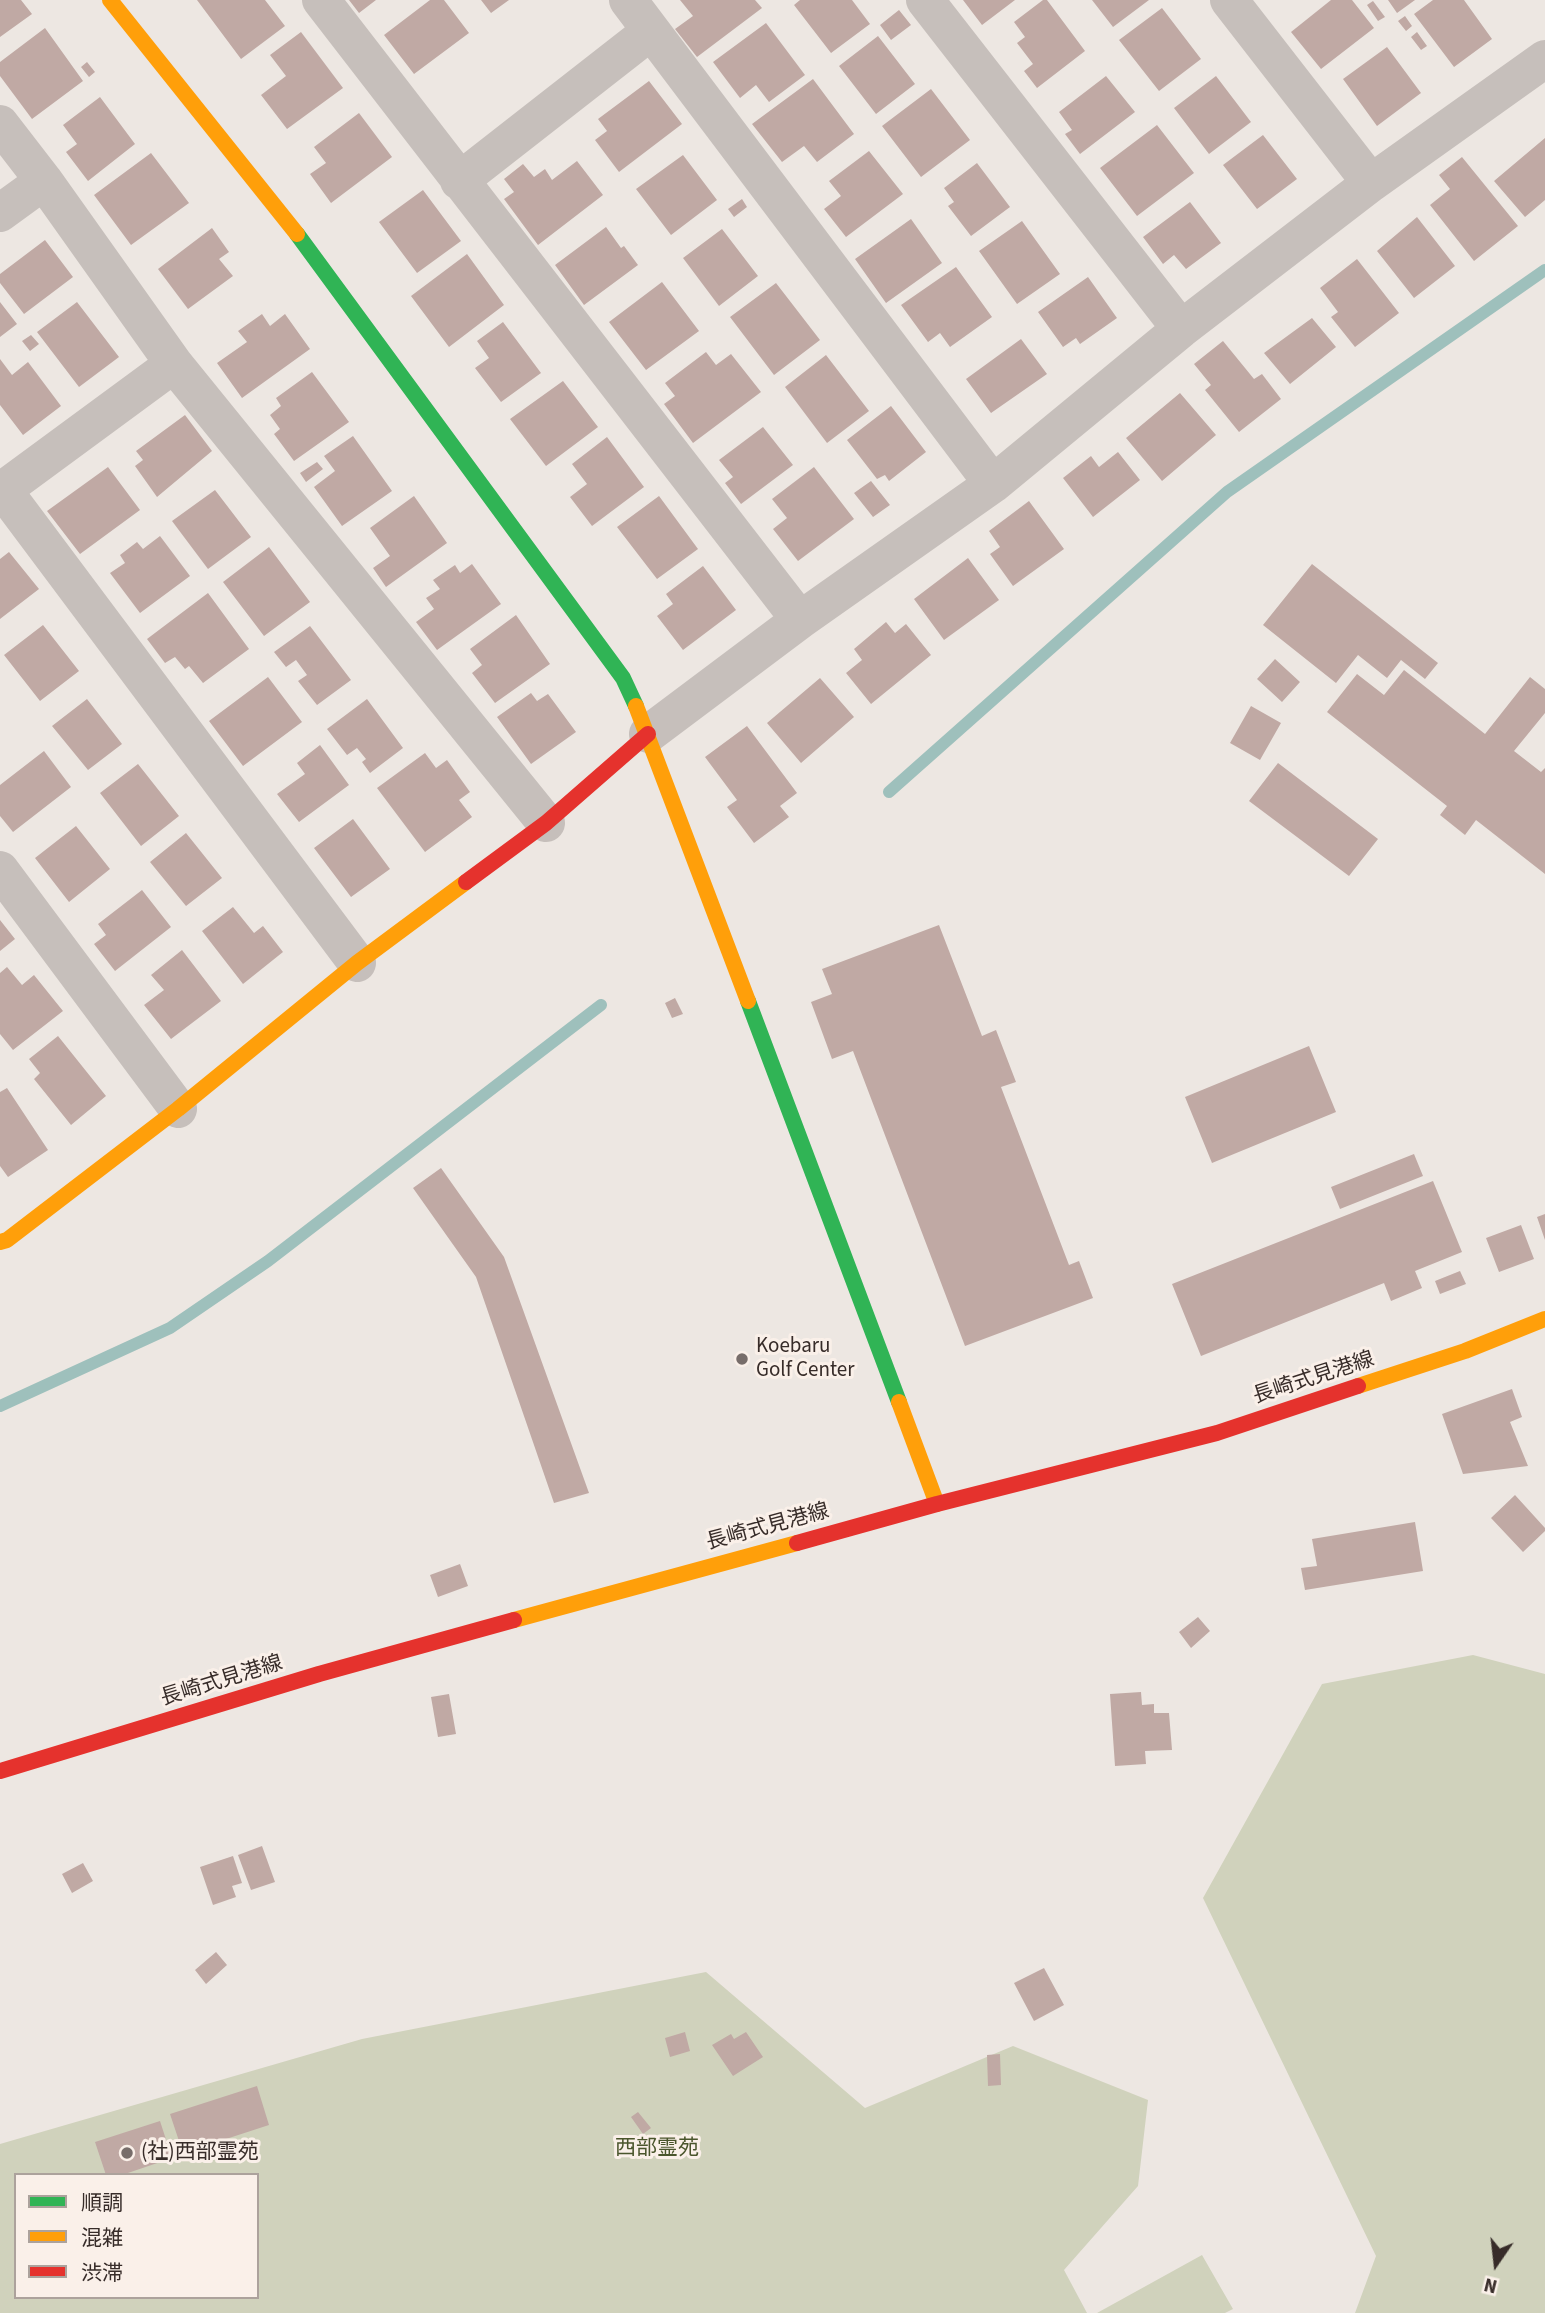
<!DOCTYPE html>
<html>
<head>
<meta charset="utf-8">
<style>
	body { margin:0 }
	#map { position:relative; width:1545px; height:2313px; overflow:hidden; background:#ede7e2; font-family:"Source Sans 3","Noto Sans JP",sans-serif }
	canvas { display:block }
	.legend { position:absolute; left:14px; top:2173px; width:245px; height:126px; box-sizing:border-box; background:#faf0e9; border:2px solid #aca29c; margin:0; padding:9px 12px; list-style:none; font-size:21px; color:#372c29 }
	.legend li { display:flex; align-items:center; gap:14px; height:35px }
	.legend b { width:35px; border:2px solid #aca29c }
	.north { position:absolute; left:1461px; top:2229px; width:70px; height:70px; -webkit-text-stroke:5px #faf0e9; paint-order:stroke; rotate:194deg; font-size:19px; font-weight:700; line-height:28px; text-align:center; color:#372c29 }
	.north::after { content:''; display:block; margin:auto; width:24px; height:32px; background:#372c29; clip-path:polygon(50% 0,100% 100%,50% 72%,0 100%) }
</style>
</head>
<body>
<div id="map">
<canvas width="1545" height="2313"></canvas>
<ul class="legend">
<li><b style="height:9px;background:#30b455"></b>順調</li>
<li><b style="height:9px;background:#ff9f0a"></b>混雑</li>
<li><b style="height:9px;background:#e5322d"></b>渋滞</li>
</ul>
<div class="north">N</div>
</div>
<script>
const context = document.querySelector('canvas').getContext('2d');
context.lineJoin = 'round';
function fillPath(path, color) {
  context.fillStyle = color;
  context.fill(path, 'evenodd');
}
function poly(rows) {
  const path = new Path2D();
  for (const r of rows) {
    path.moveTo(r[0], r[1]);
    for (let i = 2; i < r.length; i += 2) path.lineTo(r[i], r[i + 1]);
  }
  return path;
}
function trace(path, color, width, dash) {
  context.strokeStyle = color;
  context.lineWidth = width;
  context.lineCap = dash ? 'butt' : 'round';
  context.setLineDash(dash || []);
  context.stroke(path);
}
function write(font, color, halo, rows, align = 'center') {
  context.font = font + ' "Source Sans 3","Noto Sans JP",sans-serif';
  context.lineWidth = 6;
  context.setLineDash([]);
  context.textBaseline = 'middle';
  context.strokeStyle = halo;
  context.fillStyle = color;
  for (const [text, x, y, turn = 0] of rows) {
    context.save();
    context.translate(x, y);
    context.rotate((+turn || 0) * Math.PI / 180);
    context.textAlign = isNaN(turn) ? turn : align;
    if (halo) context.strokeText(text, 0, 0);
    context.fillText(text, 0, 0);
    context.restore();
  }
}
fillPath(poly([
	[1473,1655,1545,1674,1545,2313,1355,2313,1376,2256,1203,1898,1322,1684],
	[706,1972,865,2108,1013,2046,1148,2100,1138,2186,1064,2270,1087,2313,0,2313,0,2144,362,2039],
	[16,2175,257,2175,257,2297,16,2297],
	[1202,2255,1233,2309,1225,2313,1097,2313]
]), '#d0d2bc');
trace(poly([
	[889,792,1227,492,1545,270],
	[0,1406,170,1328,268,1261,601,1005]
]), '#9ec0bc', 12);
fillPath(poly([
	[0,0,21,0,32,14,0,37],
	[197,0,265,0,285,26,241,59],
	[349,0,376,0,359,13],
	[430,0,444,0,469,33,414,74,384,35],
	[481,0,509,0,491,13],
	[680,0,755,0,762,8,697,57,675,29,693,16],
	[800,0,852,0,870,24,831,53,794,5],
	[963,0,1015,0,982,25],
	[1043,0,1047,0,1085,51,1037,88,1024,71,1033,64,1017,43,1025,37,1014,22],
	[1092,0,1149,0,1113,27],
	[1331,0,1352,0,1374,28,1321,69,1291,32],
	[1388,0,1415,0,1397,13],
	[1433,0,1464,0,1492,39,1454,67,1414,14],
	[1373,1,1385,17,1378,21,1367,5],
	[1162,8,1201,59,1159,91,1119,40],
	[899,10,911,25,891,40,880,25],
	[1405,16,1412,26,1406,31,1398,21],
	[766,23,805,75,769,102,756,85,740,98,713,62],
	[45,28,83,81,32,119,0,76,0,62],
	[301,32,343,88,287,129,261,95,286,76,270,55],
	[1417,32,1427,46,1421,50,1411,37],
	[878,36,915,84,876,114,839,66],
	[1387,47,1421,93,1377,126,1343,79],
	[87,62,95,72,89,77,81,67],
	[1106,76,1135,112,1080,154,1065,134,1072,130,1059,112],
	[1216,76,1251,122,1209,154,1174,108],
	[813,79,854,134,817,162,804,146,782,162,752,124],
	[649,81,682,124,619,172,595,140,607,131,598,119],
	[931,89,970,140,921,177,882,126],
	[100,97,135,144,88,181,66,152,77,144,63,125],
	[359,113,392,157,331,203,310,174,326,163,314,147],
	[1157,125,1194,173,1137,216,1100,168],
	[1263,135,1297,179,1257,209,1223,165],
	[1545,138,1545,200,1525,217,1494,181],
	[869,151,903,194,846,237,824,209,841,196,829,181],
	[151,153,189,203,131,245,94,195],
	[683,155,717,200,671,235,636,189],
	[1462,157,1518,226,1474,261,1430,205,1450,189,1439,175],
	[577,161,603,195,538,245,504,199,514,192,504,179,523,164,534,177,545,169,552,180],
	[977,163,1010,207,971,236,948,206,954,202,944,188],
	[423,190,461,241,417,273,379,222],
	[742,199,747,207,734,217,728,209],
	[1190,202,1221,243,1186,269,1174,255,1163,264,1143,237],
	[1417,217,1455,266,1414,298,1377,251],
	[911,219,942,263,886,303,855,259],
	[1022,221,1060,274,1017,304,979,251],
	[606,227,621,248,624,246,638,265,584,305,555,265],
	[212,228,229,252,219,259,233,276,188,309,158,269],
	[722,229,758,276,719,306,683,258],
	[45,240,73,277,24,314,0,283,0,274],
	[467,254,504,305,449,347,411,296],
	[1357,259,1399,313,1355,347,1331,317,1338,312,1320,288],
	[956,267,992,317,950,347,940,333,928,342,901,305],
	[1088,277,1117,318,1080,344,1076,338,1063,347,1038,312],
	[662,282,699,331,646,370,609,322],
	[776,283,820,340,774,375,730,317],
	[0,302,17,324,0,337],
	[77,302,119,357,79,387,37,332],
	[262,314,270,326,285,314,310,349,242,398,217,363,247,342,238,331],
	[1312,318,1336,347,1290,384,1264,353],
	[503,322,541,373,501,402,475,368,489,358,477,341],
	[31,335,39,344,30,351,22,341],
	[1021,339,1047,374,991,413,966,379],
	[1223,341,1254,379,1262,374,1281,399,1239,432,1205,390,1211,385,1194,364],
	[706,352,716,365,731,354,761,392,693,443,664,404,675,396,665,383],
	[826,355,869,411,827,443,785,387],
	[0,359,12,375,28,362,61,406,23,435,0,405],
	[312,372,349,422,294,461,274,434,280,429,270,415,281,406,276,398],
	[563,381,598,427,546,466,510,419],
	[1180,393,1216,435,1162,481,1126,438],
	[891,406,926,452,889,481,885,475,877,479,847,440],
	[185,415,212,451,157,497,135,466,143,460,136,451],
	[763,427,793,465,741,504,725,483,733,477,719,460],
	[353,436,392,491,342,526,314,487,335,471,324,456],
	[607,437,644,487,592,526,570,497,587,484,572,464],
	[1118,452,1140,480,1093,517,1063,478,1091,456,1099,467],
	[317,462,323,469,306,482,300,473],
	[108,467,140,510,80,554,47,511],
	[814,467,854,519,798,561,773,529,787,518,772,499],
	[871,481,890,505,873,517,854,493],
	[215,490,251,537,208,569,172,521],
	[414,496,447,543,386,587,373,568,390,556,370,528],
	[659,496,698,549,657,579,617,527],
	[1029,501,1064,549,1013,586,990,554,1000,547,989,531],
	[160,536,190,576,140,613,110,573,125,563,120,555,137,542,143,549],
	[269,547,310,602,264,636,223,582],
	[9,552,39,589,0,619,0,559],
	[968,558,999,600,944,640,914,599],
	[472,564,501,604,437,650,416,622,434,609,426,598,440,589,433,580,455,565,460,573],
	[1312,564,1438,663,1425,679,1401,660,1387,678,1358,655,1336,683,1263,625],
	[703,566,736,610,683,650,657,616,673,604,666,594],
	[208,593,249,649,203,683,189,666,185,669,175,657,165,663,147,639],
	[516,615,550,664,495,703,472,673,482,665,470,649],
	[886,622,895,633,906,624,931,655,871,704,846,673,862,660,854,649],
	[43,625,79,671,40,701,4,655],
	[310,626,351,680,317,705,298,681,307,675,296,660,286,667,274,652],
	[1275,659,1300,682,1282,702,1257,679],
	[1404,670,1485,734,1530,677,1545,689,1545,713,1514,751,1541,772,1545,768,1545,874,1476,820,1465,835,1440,815,1447,806,1327,712,1357,674,1384,695],
	[268,677,302,722,243,766,209,721],
	[820,678,854,717,801,763,767,723],
	[531,693,537,701,548,694,576,732,531,764,497,717],
	[87,699,122,744,88,770,52,726],
	[367,699,403,748,370,773,362,762,366,759,357,748,347,755,327,729],
	[1251,706,1281,723,1260,760,1230,743],
	[747,726,797,793,780,806,789,817,754,843,727,807,737,800,705,757],
	[320,745,349,785,299,822,277,794,305,774,297,763],
	[44,751,71,787,13,832,0,816,0,785],
	[425,753,436,768,447,760,470,792,459,800,472,817,425,852,377,788],
	[1278,763,1378,839,1349,876,1249,801],
	[138,764,179,816,141,846,100,793],
	[353,819,390,869,351,897,314,848],
	[76,826,110,869,69,902,35,858],
	[186,833,222,878,186,906,150,862],
	[142,890,171,927,115,971,94,944,106,935,98,924],
	[233,907,254,933,263,926,283,952,243,984,202,931],
	[0,920,15,939,0,951],
	[939,925,982,1036,996,1030,1016,1082,1001,1087,1069,1265,1079,1261,1093,1298,965,1346,853,1051,832,1059,811,1002,832,994,822,969],
	[182,950,221,1001,171,1039,144,1005,164,990,151,975],
	[7,967,22,985,34,975,63,1011,13,1050,0,1034,0,973],
	[675,998,683,1014,672,1018,665,1003],
	[58,1036,106,1096,71,1125,34,1079,40,1073,29,1059],
	[1309,1046,1336,1112,1212,1163,1185,1097],
	[7,1088,48,1150,8,1177,0,1166,0,1092],
	[1414,1154,1423,1176,1340,1209,1331,1187],
	[441,1168,504,1257,589,1493,554,1503,476,1277,413,1188],
	[1433,1181,1462,1252,1415,1271,1422,1288,1391,1301,1384,1283,1201,1356,1172,1284],
	[1545,1214,1545,1240,1537,1217],
	[1521,1225,1534,1259,1499,1272,1486,1238],
	[1460,1271,1466,1284,1440,1294,1435,1281],
	[1512,1389,1522,1417,1510,1422,1528,1466,1463,1474,1442,1414],
	[1515,1495,1545,1528,1545,1531,1523,1552,1491,1518],
	[1415,1522,1423,1571,1305,1590,1301,1568,1317,1566,1312,1539],
	[460,1564,468,1586,438,1597,430,1575],
	[1198,1617,1210,1631,1191,1648,1179,1632],
	[1141,1692,1142,1705,1154,1704,1154,1713,1169,1713,1172,1750,1145,1751,1146,1764,1115,1766,1110,1694],
	[449,1694,456,1734,438,1737,431,1697],
	[262,1846,275,1882,251,1890,238,1855],
	[233,1856,242,1883,232,1886,236,1897,213,1905,200,1867],
	[83,1863,93,1881,72,1893,62,1874],
	[216,1952,227,1965,206,1984,195,1970],
	[1044,1968,1064,2005,1034,2021,1014,1983],
	[685,2032,690,2051,670,2057,665,2038],
	[746,2032,763,2057,733,2076,712,2045,731,2034,734,2039],
	[1000,2054,1001,2085,988,2086,987,2055],
	[257,2086,269,2125,183,2153,170,2114],
	[638,2112,651,2128,643,2134,631,2117],
	[160,2121,172,2158,122,2175,106,2175,95,2142]
]), '#c0a9a4');
trace(poly([
	[321,0,800,620],
	[628,0,993,484],
	[925,0,1181,329],
	[1229,0,1371,183],
	[0,124,44,181,174,364,546,823],
	[459,181,651,31],
	[0,213,44,181],
	[3,490,357,963],
	[0,492,174,364],
	[648,734,800,620,993,484,1181,329,1371,183,1545,59],
	[0,870,178,1109]
]), '#c6bfbb', 38);
trace(poly([
	[297,234,623,678,636,706],
	[748,1001,899,1402]
]), '#30b455', 16);
trace(poly([
	[110,0,297,234],
	[636,706,748,1001],
	[0,1242,7,1240,178,1109,357,963,466,882],
	[1358,1386,1465,1351,1545,1319],
	[899,1402,937,1504],
	[514,1620,797,1543]
]), '#ff9f0a', 16);
trace(poly([
	[466,882,546,823,648,734],
	[797,1543,937,1504,1217,1433,1358,1386],
	[0,1771,319,1674,514,1620]
]), '#e5322d', 16);
for (const [x, y, r, color] of [
	[742,1359,7,"#776d6a"],
	[127,2153,7,"#776d6a"]
]) {
  const dot = new Path2D();
  dot.arc(x, y, r, 0, 2 * Math.PI);
  context.fillStyle = color;
  context.fill(dot);
  trace(dot, '#faf0e9', 2.5);
}
write('21px', '#372c29', '#faf0e9', [
	["Koebaru",756,1347],
	["Golf Center",756,1371],
	["(社)西部霊苑",141,2153]
], 'left');
write('21px', '#372c29', '#faf0e9', [
	["長崎式見港線",1314,1379,-18],
	["長崎式見港線",768,1528,-15],
	["長崎式見港線",222,1682,-17]
]);
write('21px', '#4a552c', '#faf0e9', [
	["西部霊苑",657,2149]
]);
</script>
</body>
</html>
